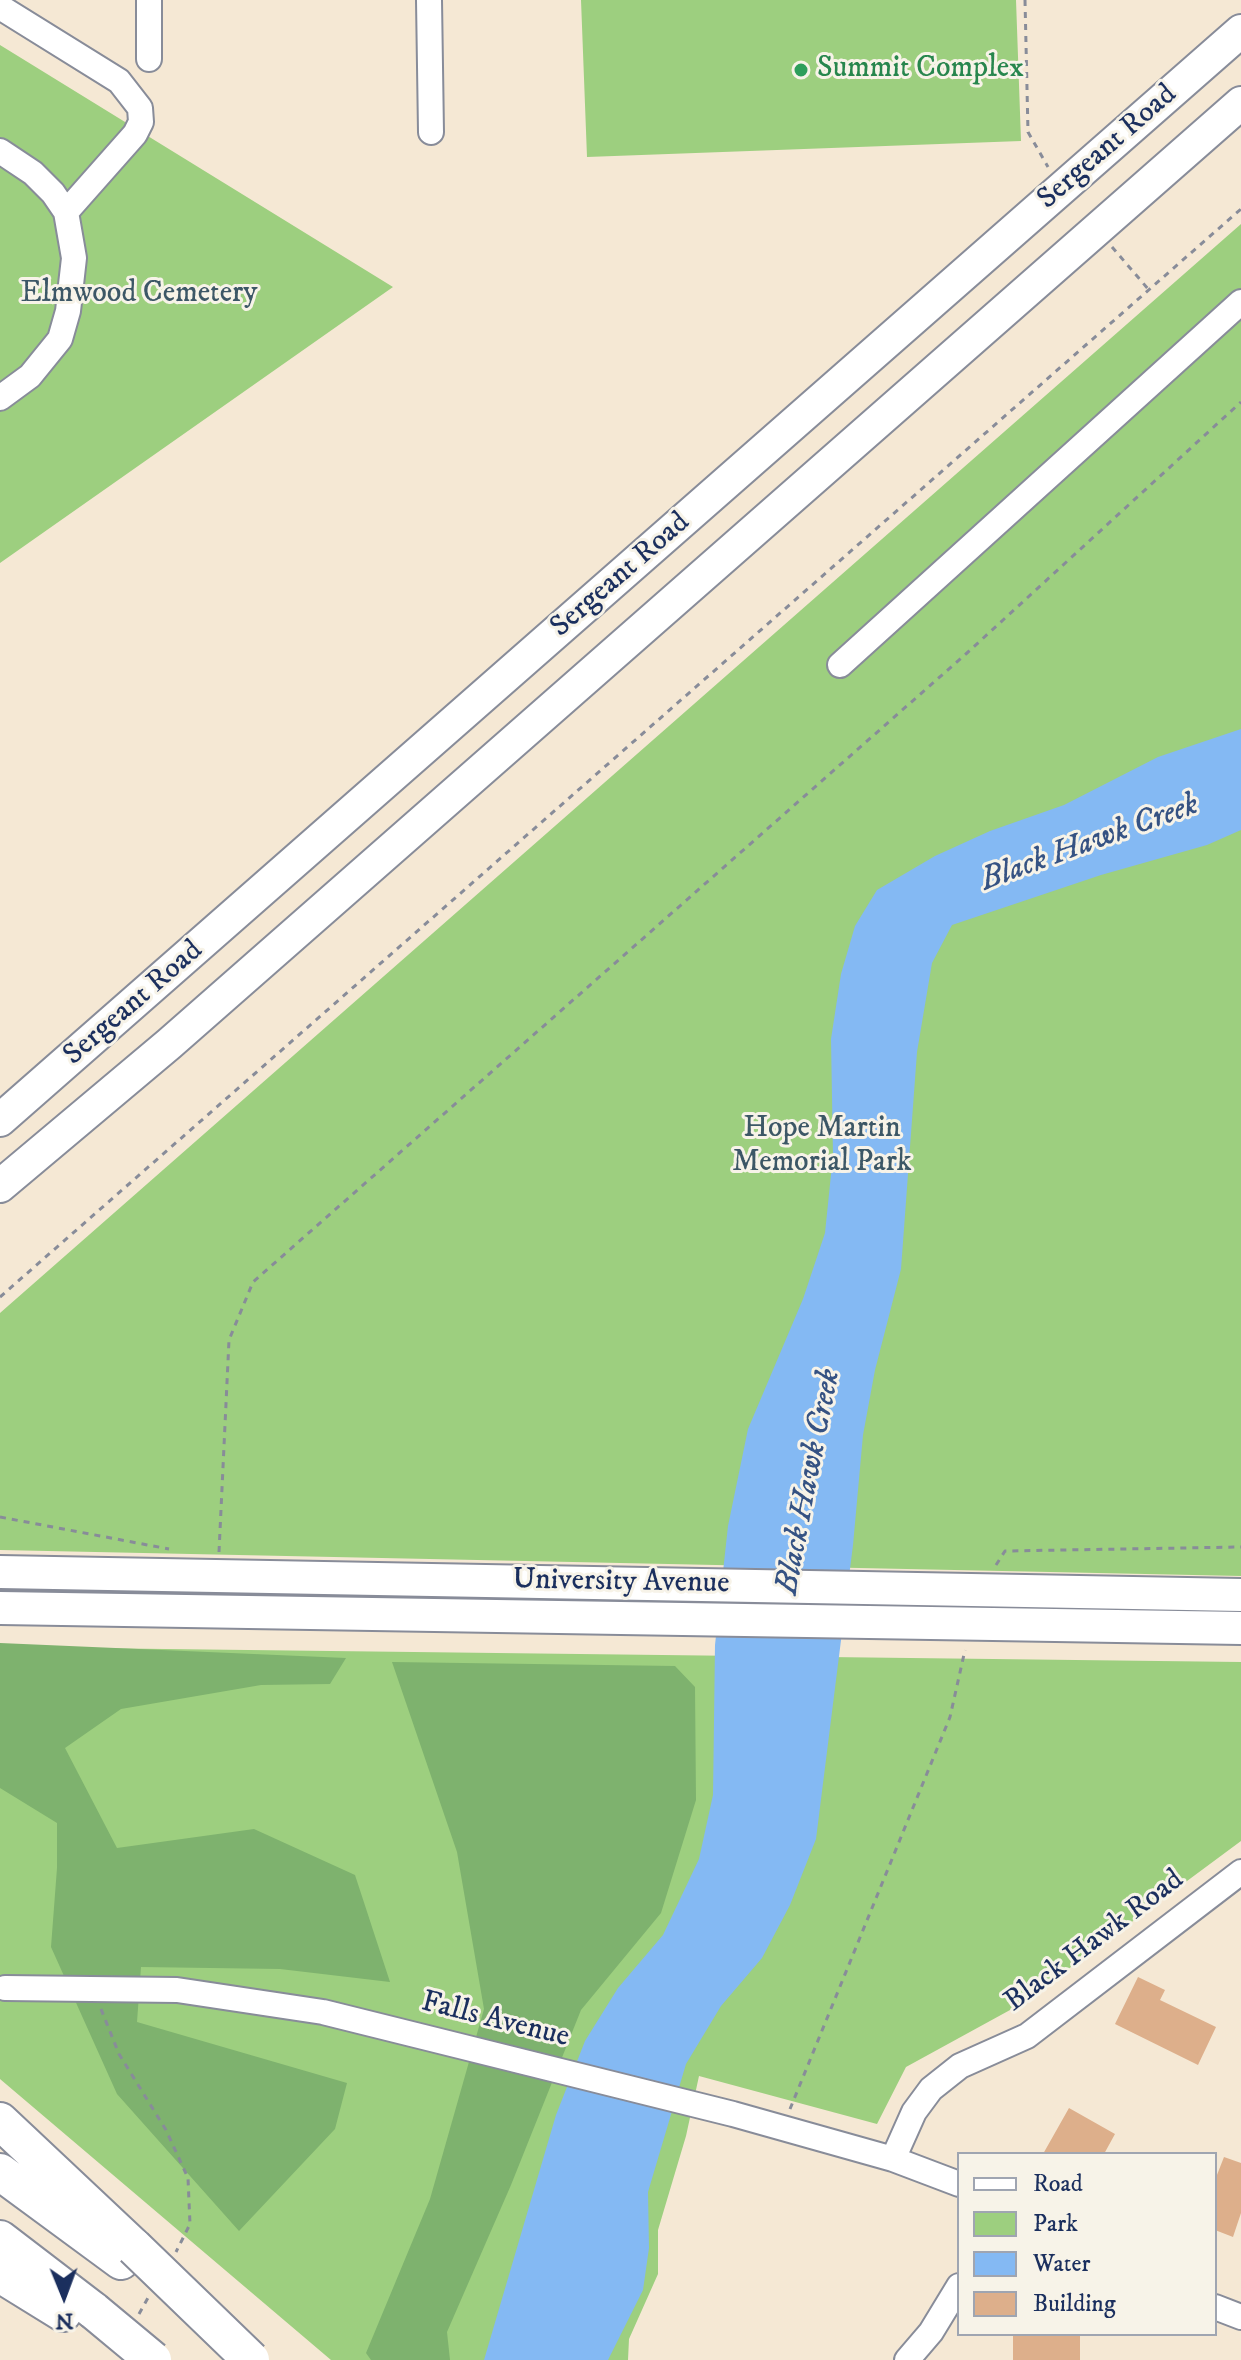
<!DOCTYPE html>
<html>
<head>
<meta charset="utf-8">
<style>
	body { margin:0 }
	#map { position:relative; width:1241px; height:2360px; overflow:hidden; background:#f5e8d4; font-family:"IM FELL DW Pica",serif }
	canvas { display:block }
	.legend { position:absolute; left:957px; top:2152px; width:260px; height:184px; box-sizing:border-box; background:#f7f3e8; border:2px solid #9fa5b1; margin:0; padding:10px 14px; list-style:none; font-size:24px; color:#1b2f5e }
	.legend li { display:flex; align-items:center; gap:16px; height:40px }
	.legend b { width:40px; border:2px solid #9fa5b1 }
	.north { position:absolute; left:24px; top:2256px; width:80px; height:80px; -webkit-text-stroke:6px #f7f3e8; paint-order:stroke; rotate:179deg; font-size:22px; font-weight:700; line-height:32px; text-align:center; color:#1b2f5e }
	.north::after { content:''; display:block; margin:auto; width:28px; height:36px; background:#1b2f5e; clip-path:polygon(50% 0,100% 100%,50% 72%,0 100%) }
</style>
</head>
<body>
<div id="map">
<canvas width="1241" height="2360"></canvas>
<ul class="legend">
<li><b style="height:10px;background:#fff"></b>Road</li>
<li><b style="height:22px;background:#9dcf7f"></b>Park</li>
<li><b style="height:22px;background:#84b9f3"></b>Water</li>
<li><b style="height:22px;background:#ddaf8b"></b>Building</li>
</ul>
<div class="north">N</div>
</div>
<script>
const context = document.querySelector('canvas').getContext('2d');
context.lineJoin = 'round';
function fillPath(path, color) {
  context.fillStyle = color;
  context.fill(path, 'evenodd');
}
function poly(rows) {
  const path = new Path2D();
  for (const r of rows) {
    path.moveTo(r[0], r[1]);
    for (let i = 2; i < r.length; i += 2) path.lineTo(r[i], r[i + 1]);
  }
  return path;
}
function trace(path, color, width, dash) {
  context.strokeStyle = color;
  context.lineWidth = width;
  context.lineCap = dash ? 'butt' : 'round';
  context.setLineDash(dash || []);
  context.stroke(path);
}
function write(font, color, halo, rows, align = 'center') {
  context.font = font + ' "IM FELL DW Pica",serif';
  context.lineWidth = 6;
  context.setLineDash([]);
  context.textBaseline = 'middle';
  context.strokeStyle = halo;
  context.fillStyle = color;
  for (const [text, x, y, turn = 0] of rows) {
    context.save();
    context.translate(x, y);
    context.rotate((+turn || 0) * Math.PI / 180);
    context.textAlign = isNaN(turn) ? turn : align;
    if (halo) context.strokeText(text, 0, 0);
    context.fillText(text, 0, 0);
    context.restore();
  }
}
fillPath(poly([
	[581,0,1016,0,1021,141,587,157],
	[0,45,393,287,0,563],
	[1241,224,1241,1576,0,1550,0,1313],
	[0,1647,1241,1662,1241,1841,1021,2004,906,2067,877,2124,699,2076,686,2136,658,2230,658,2274,629,2339,628,2360,331,2360,0,2079]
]), '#9dcf7f');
fillPath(poly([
	[0,1643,346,1658,330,1684,261,1685,121,1709,65,1748,117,1848,254,1829,355,1875,390,1982,280,1969,141,1967,137,2022,347,2083,335,2129,239,2231,117,2094,51,1947,57,1868,57,1823,0,1788],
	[392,1662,675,1666,695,1687,696,1800,661,1913,581,2010,511,2185,447,2332,450,2360,371,2360,366,2353,430,2199,484,2009,457,1852]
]), '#7eb26e');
fillPath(poly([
	[1241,729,1241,830,1207,845,1101,875,952,925,932,963,917,1052,901,1269,875,1370,863,1435,853,1545,816,1839,790,1905,762,1958,721,2006,686,2064,648,2192,649,2248,643,2290,608,2360,484,2360,556,2115,585,2041,618,1988,663,1935,699,1859,713,1795,715,1645,728,1526,748,1429,803,1299,825,1233,833,1155,831,1039,841,974,855,926,877,890,935,856,990,831,1064,805,1158,757]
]), '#84b9f3');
fillPath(poly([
	[1138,1977,1165,1990,1160,2000,1216,2027,1198,2065,1115,2024],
	[1069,2108,1115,2134,1104,2154,1043,2154],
	[1224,2157,1241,2163,1241,2213,1233,2237,1215,2230,1215,2180],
	[1013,2334,1080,2334,1080,2360,1013,2360]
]), '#ddaf8b');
const minor = poly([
	[149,0,149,59],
	[429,0,431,132],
	[0,7,119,81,140,108,141,122,135,134,66,212],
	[0,151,33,173,53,193,66,212,74,258,68,311,60,339,30,376,0,398],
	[840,665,1241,302],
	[5,1988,177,1990,323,2012,733,2114,893,2159,959,2184],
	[893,2159,914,2112,931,2089,960,2066,1027,2036,1241,1872],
	[1215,2307,1241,2317],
	[907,2360,931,2332,959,2286]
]);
const major = poly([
	[0,1120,1241,31],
	[0,1186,169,1044,1241,103],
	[0,1572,1241,1595],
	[0,1608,1241,1628]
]);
const highway = poly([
	[0,2121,134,2247],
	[0,2172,121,2261],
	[0,2239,94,2311],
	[0,2274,63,2313]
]);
trace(minor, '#888c99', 28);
trace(major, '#888c99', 36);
trace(highway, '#888c99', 40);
trace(poly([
	[1025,0,1028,132,1048,167],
	[1112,247,1149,290],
	[0,1297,1241,209],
	[0,1517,169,1549],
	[219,1552,229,1340,253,1282,967,653,1241,402],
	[996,1565,1005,1551,1241,1547],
	[101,2009,119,2054,166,2130,188,2178,190,2224,176,2252],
	[790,2109,950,1717,965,1650],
	[139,2314,149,2296]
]), '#888c99', 3, [6, 6]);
trace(minor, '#fff', 24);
trace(major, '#fff', 32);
trace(highway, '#fff', 36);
const highwayBridge = poly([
	[134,2247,251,2360],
	[94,2311,153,2360]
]);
trace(highwayBridge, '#888c99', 40, []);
trace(highwayBridge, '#fff', 36);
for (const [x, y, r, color] of [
	[801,70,8,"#2e9e5b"]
]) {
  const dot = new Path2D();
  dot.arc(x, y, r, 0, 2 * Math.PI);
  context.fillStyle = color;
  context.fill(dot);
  trace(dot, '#f7f3e8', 3);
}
write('30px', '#27864d', '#f7f3e8', [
	["Summit Complex",817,70]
], 'left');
write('30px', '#1b2f5e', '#f7f3e8', [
	["Sergeant Road",1108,148,-41],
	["Sergeant Road",621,576,-41],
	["Sergeant Road",134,1004,-41],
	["University Avenue",621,1583,1],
	["Black Hawk Road",1095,1942,-37],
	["Falls Avenue",495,2021,14]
]);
write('30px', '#3c5766', '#f7f3e8', [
	["Elmwood Cemetery",139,295],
	["Hope Martin",822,1130],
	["Memorial Park",822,1164]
]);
write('italic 32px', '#355283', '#f7f3e8', [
	["Black Hawk Creek",1090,844,-20],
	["Black Hawk Creek",810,1482,-79]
]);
</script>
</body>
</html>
